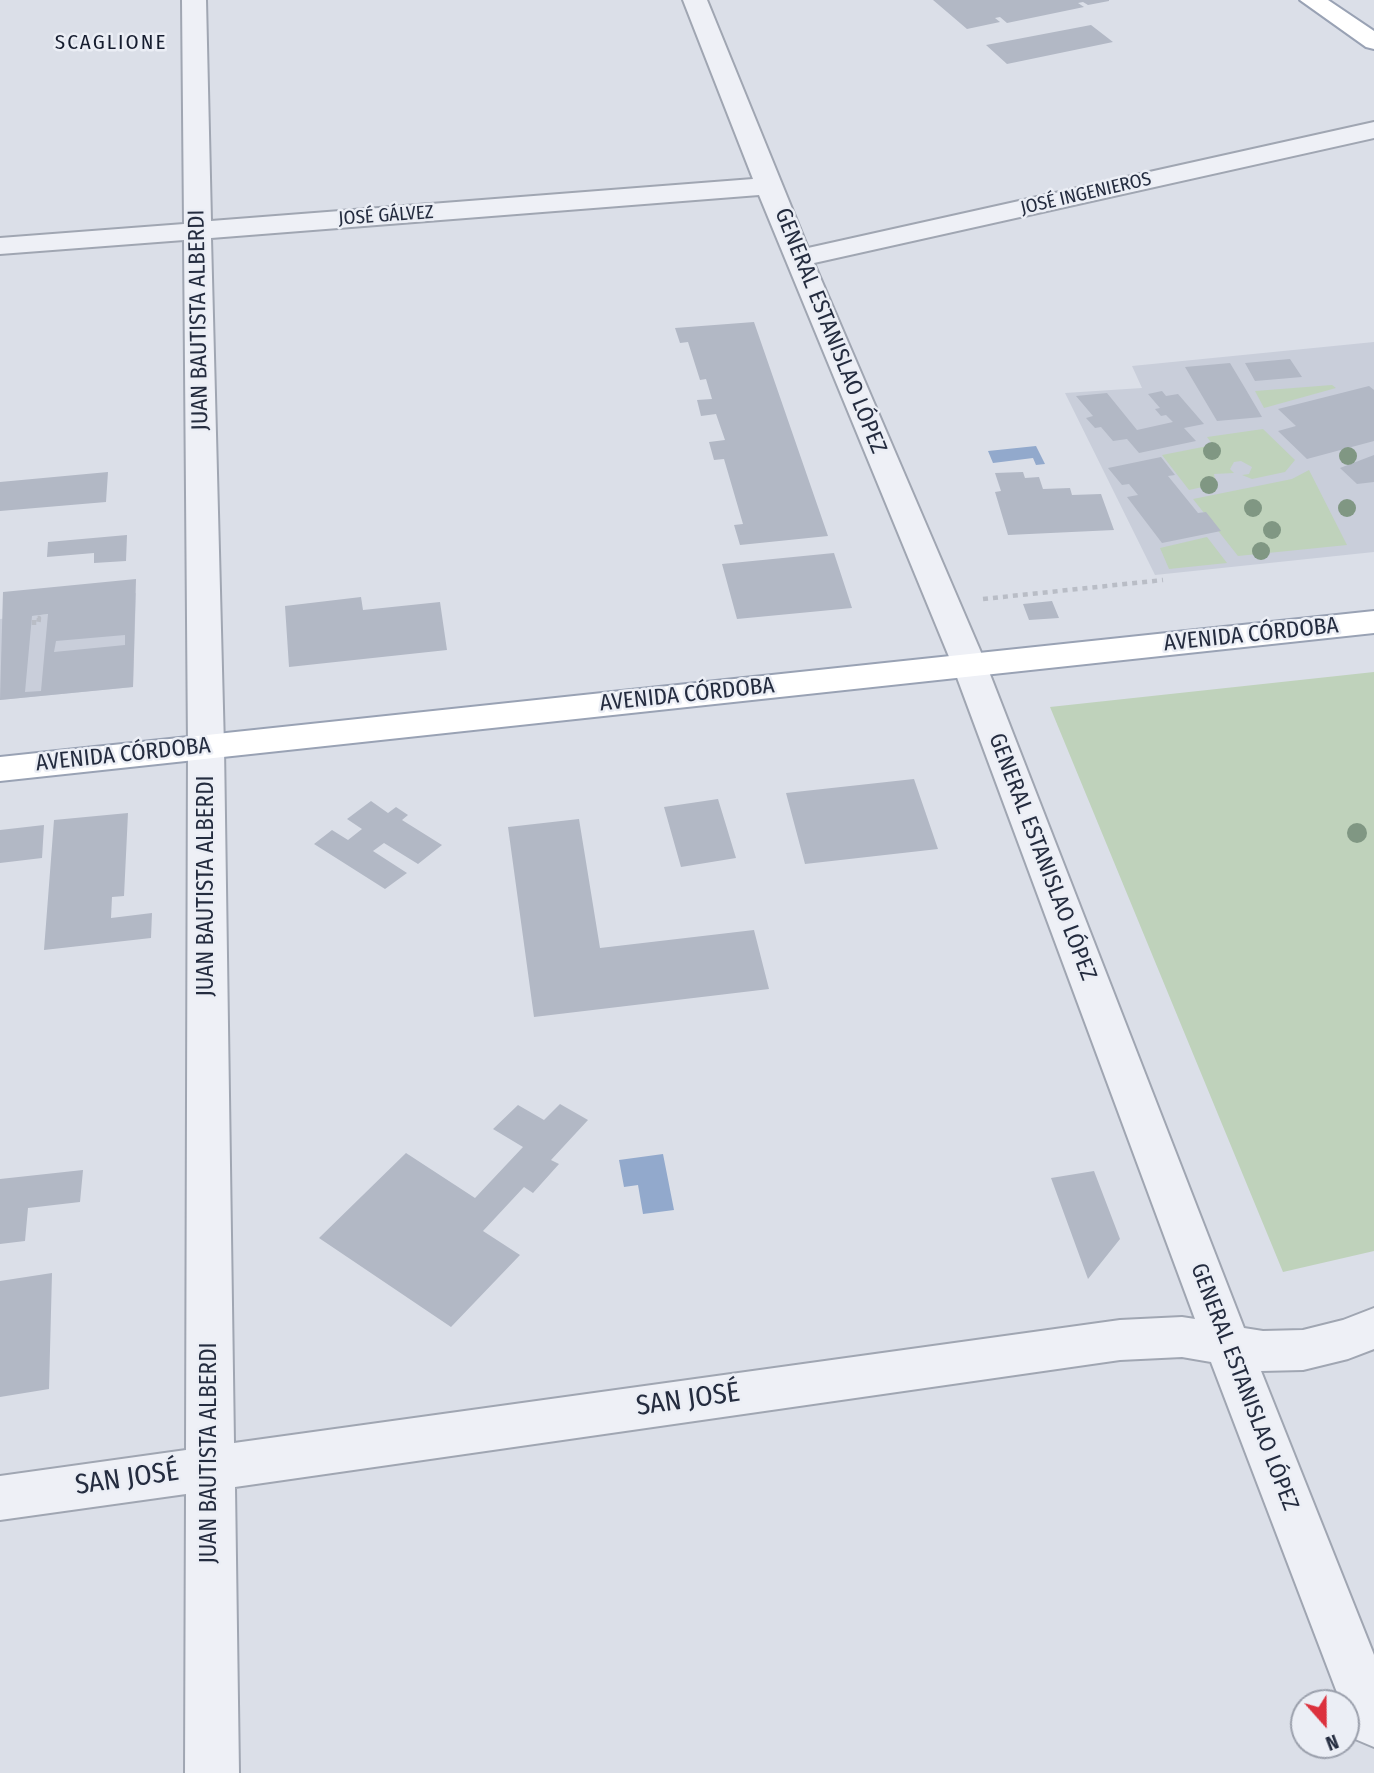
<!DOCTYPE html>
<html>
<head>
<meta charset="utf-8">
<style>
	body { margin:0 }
	#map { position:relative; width:1374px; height:1773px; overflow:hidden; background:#dbdfe8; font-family:"Fira Sans Condensed",sans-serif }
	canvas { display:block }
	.north { position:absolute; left:1290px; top:1689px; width:70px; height:70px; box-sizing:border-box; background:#ebeef5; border:2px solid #9ba0ac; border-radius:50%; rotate:159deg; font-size:19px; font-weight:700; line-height:28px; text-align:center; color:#242c3f }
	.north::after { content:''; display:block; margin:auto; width:24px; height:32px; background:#dc313d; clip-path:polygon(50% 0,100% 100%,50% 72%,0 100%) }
</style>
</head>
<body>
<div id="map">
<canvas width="1374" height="1773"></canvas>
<div class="north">N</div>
</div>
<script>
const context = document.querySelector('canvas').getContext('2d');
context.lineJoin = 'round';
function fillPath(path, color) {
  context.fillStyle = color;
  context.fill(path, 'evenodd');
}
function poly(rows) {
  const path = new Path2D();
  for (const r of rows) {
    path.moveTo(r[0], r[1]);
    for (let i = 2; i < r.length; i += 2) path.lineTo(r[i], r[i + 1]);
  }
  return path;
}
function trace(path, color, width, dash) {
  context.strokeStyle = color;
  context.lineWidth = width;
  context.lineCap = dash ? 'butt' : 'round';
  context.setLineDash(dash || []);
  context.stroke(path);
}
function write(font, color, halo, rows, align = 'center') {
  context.font = font + ' "Fira Sans Condensed",sans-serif';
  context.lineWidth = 5;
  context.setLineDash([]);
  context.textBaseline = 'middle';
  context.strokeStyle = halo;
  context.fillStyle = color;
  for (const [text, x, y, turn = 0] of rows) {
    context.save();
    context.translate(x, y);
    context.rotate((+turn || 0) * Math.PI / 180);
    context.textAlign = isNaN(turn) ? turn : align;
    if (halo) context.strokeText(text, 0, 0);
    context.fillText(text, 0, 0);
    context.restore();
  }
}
fillPath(poly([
	[1374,342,1374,552,1155,575,1065,393,1142,388,1132,366],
	[136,593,133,687,0,700,0,619,108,608,109,595]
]), '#c9ceda');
fillPath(poly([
	[1332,385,1336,388,1264,408,1255,391],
	[1263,429,1295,460,1285,472,1252,479,1242,475,1249,474,1252,467,1241,461,1234,462,1230,469,1234,473,1214,474,1216,484,1189,490,1162,455,1213,445,1207,437],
	[1309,470,1347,545,1238,556,1193,499,1292,479],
	[1207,537,1227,563,1169,569,1160,548],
	[1374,672,1374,1251,1283,1272,1050,707]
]), '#bfd2bb');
fillPath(poly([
	[1036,446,1045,464,1036,465,1033,458,993,463,988,451],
	[663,1154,674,1210,643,1214,638,1185,624,1187,619,1160]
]), '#92a9cc');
fillPath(poly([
	[933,0,1109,0,1109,1,1088,5,1083,2,1078,3,1084,7,1007,23,1000,17,995,18,1000,22,967,29],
	[1091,25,1113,42,1007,64,986,45],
	[754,322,828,536,740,545,734,525,743,524,724,459,714,460,709,442,725,440,716,414,701,416,697,400,712,399,706,379,700,380,688,342,680,343,675,328],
	[1290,359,1302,377,1255,381,1245,363],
	[1230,363,1245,388,1262,417,1217,421,1185,367],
	[1369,386,1374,390,1374,441,1307,459,1278,431,1296,426,1278,409],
	[1162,391,1166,396,1178,394,1204,424,1184,428,1196,441,1139,453,1127,439,1113,441,1101,427,1095,428,1086,418,1093,416,1076,396,1107,393,1137,430,1173,422,1166,415,1161,416,1155,409,1160,408,1148,394],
	[1374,455,1374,482,1357,484,1340,468],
	[1161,457,1175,475,1168,476,1198,513,1206,512,1221,531,1162,543,1127,497,1138,495,1129,484,1122,485,1108,468],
	[108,472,106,502,0,511,0,482],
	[1023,472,1025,478,1039,477,1043,489,1070,488,1072,495,1101,494,1114,530,1008,535,995,492,1001,491,995,473],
	[127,535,126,561,94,563,94,553,47,557,48,542],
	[834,553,852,608,737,619,722,564],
	[136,579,133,687,0,700,3,592],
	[48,614,41,691,25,692,32,616],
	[125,635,125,645,54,652,56,641],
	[361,597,363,610,440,602,447,650,289,667,285,606],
	[1052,601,1059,618,1029,620,1023,604],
	[914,779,938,849,805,864,786,793],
	[718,799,736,858,681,867,664,807],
	[371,801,388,813,396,807,408,815,402,820,442,845,418,864,384,843,373,851,407,873,385,889,314,844,332,830,348,840,362,829,347,819],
	[128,813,124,896,112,897,111,918,152,913,151,938,44,950,54,820],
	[579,819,600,948,754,930,769,989,534,1017,508,827],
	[44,825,42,858,0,863,0,830],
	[560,1104,588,1120,551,1160,559,1164,533,1193,524,1187,483,1231,520,1255,451,1327,319,1238,406,1153,475,1198,523,1147,493,1129,518,1105,544,1120],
	[83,1170,80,1202,28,1208,25,1241,0,1244,0,1179],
	[1094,1171,1120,1239,1088,1279,1051,1178],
	[52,1273,49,1389,0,1397,0,1281]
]), '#b2b8c5');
const minor = poly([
	[182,0,206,0,211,221,753,179,683,0,707,0,808,248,1374,122,1374,138,814,263,986,664,1244,1328,1263,1331,1303,1330,1343,1320,1374,1308,1374,1349,1348,1359,1303,1370,1261,1371,1374,1655,1374,1747,1355,1739,1346,1717,1346,1703,1341,1703,1211,1362,1182,1357,1120,1360,235,1487,239,1773,185,1773,186,1494,0,1520,0,1476,186,1450,188,747,184,240,0,254,0,238,184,224,182,0],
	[759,195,952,664,1195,1319,1182,1317,1120,1320,234,1443,224,747,211,238,759,195]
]);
const major = poly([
	[1300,0,1328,0,1374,31,1374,49,1366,47,1300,0],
	[1374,611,1374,633,0,781,0,757,1374,611]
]);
trace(minor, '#a0a6b2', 4);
trace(major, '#99a2b4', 4);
trace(poly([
	[983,599,1163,580],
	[34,625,34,619,39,618,38,626]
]), '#b9bdc6', 4.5, [5, 5]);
fillPath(minor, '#eef0f6');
fillPath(major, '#fff');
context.fillStyle = '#809783';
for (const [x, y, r] of [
	[1212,451,9],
	[1348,456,9],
	[1209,485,9],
	[1253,508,9],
	[1347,508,9],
	[1272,530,9],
	[1261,551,9],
	[1357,833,10]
]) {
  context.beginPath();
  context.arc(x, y, r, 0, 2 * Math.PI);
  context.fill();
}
write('19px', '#242c3f', '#ebeef5', [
	["JOSÉ INGENIEROS",1086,194,-13],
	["JOSÉ GÁLVEZ",386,216,-4]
]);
context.letterSpacing = '2px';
write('21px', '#161d2f', '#ebeef5', [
	["SCAGLIONE",111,43]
]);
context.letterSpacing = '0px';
write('23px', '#242c3f', '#ebeef5', [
	["JUAN BAUTISTA ALBERDI",199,320,-91],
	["GENERAL ESTANISLAO LÓPEZ",830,331,68],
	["AVENIDA CÓRDOBA",1251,635,-6],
	["AVENIDA CÓRDOBA",687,695,-6],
	["AVENIDA CÓRDOBA",123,755,-6],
	["GENERAL ESTANISLAO LÓPEZ",1042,857,69],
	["JUAN BAUTISTA ALBERDI",207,886,-90],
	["GENERAL ESTANISLAO LÓPEZ",1244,1387,69],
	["JUAN BAUTISTA ALBERDI",210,1453,-90]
]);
write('28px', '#242c3f', '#ebeef5', [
	["SAN JOSÉ",688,1400,-8],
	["SAN JOSÉ",127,1479,-8]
]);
</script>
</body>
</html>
